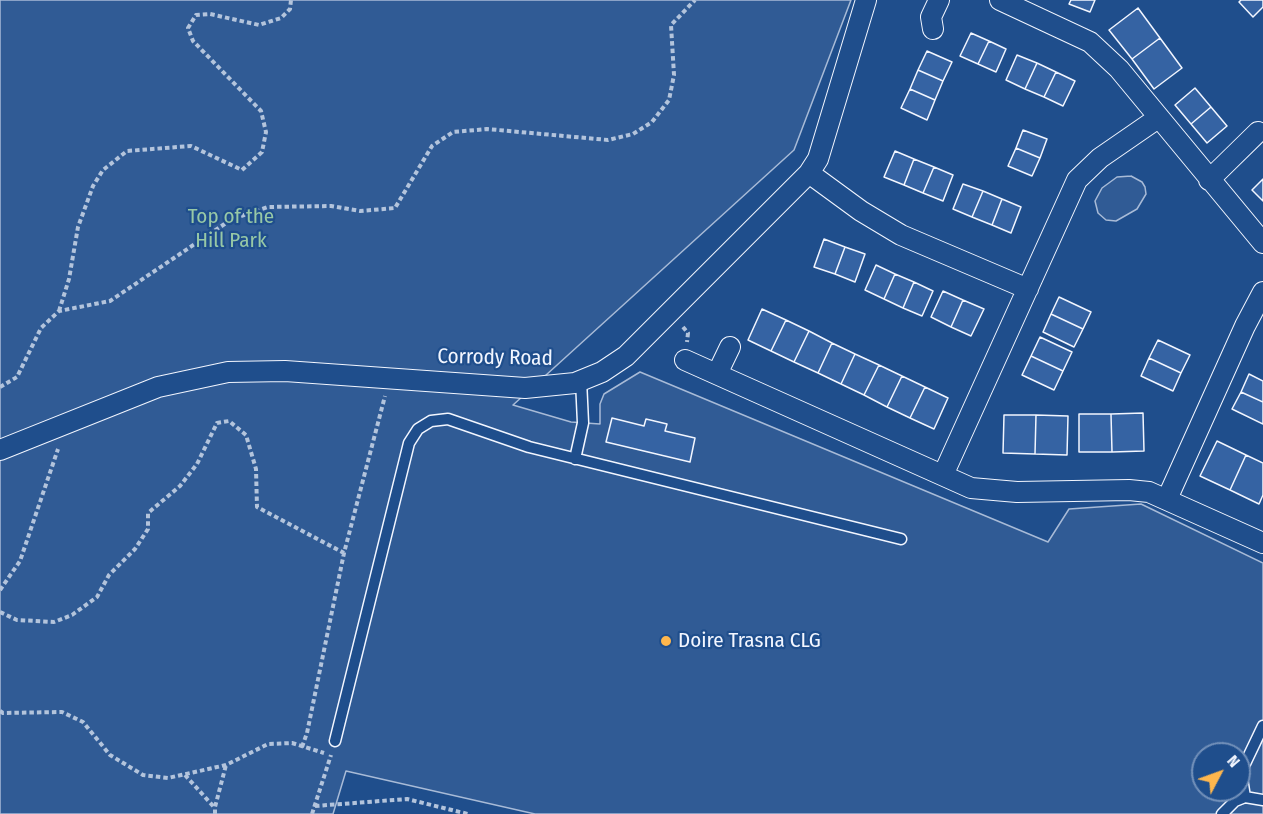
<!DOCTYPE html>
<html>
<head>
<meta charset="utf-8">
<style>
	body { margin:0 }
	#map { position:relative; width:1263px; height:814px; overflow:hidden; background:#1f4e8c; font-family:"Fira Sans Condensed",sans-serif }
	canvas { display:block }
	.north { position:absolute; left:1191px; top:742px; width:60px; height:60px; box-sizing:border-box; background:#1f4e8c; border:2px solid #7391ba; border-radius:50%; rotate:49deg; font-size:16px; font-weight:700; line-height:24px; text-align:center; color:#f2f6ff }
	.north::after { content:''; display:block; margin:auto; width:21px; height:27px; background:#ffb74d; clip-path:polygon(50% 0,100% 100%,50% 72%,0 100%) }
</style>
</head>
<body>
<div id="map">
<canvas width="1263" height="814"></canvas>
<div class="north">N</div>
</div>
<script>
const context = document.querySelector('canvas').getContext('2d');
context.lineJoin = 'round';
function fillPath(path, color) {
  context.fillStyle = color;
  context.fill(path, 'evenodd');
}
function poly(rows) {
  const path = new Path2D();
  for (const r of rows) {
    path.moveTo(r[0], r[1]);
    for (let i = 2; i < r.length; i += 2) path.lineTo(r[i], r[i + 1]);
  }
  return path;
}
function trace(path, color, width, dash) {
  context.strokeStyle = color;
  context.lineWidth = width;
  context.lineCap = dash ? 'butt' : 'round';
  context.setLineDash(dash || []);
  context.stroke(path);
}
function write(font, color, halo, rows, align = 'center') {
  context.font = font + ' "Fira Sans Condensed",sans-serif';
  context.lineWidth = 4.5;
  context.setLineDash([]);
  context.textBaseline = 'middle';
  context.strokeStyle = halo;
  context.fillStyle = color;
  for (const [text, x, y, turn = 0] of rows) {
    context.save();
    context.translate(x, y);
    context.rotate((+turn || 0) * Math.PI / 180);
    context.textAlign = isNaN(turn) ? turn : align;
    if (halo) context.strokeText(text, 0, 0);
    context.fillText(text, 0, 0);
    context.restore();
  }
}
const green = poly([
	[0,0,851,0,794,150,513,405,571,422,600,424,600,404,604,394,640,372,1048,542,1069,509,1141,504,1263,563,1263,814,535,814,346,771,333,814,0,814,0,0],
	[1203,754,1239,754,1239,790,1203,790,1203,754],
	[1131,176,1142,182,1145,187,1146,194,1137,209,1116,221,1106,220,1098,213,1095,201,1102,188,1117,177,1131,176]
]);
fillPath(green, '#305b95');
trace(green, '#a8bbd7', 1.5);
const building = poly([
	[1071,0,1095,0,1090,12,1069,4,1071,0],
	[1241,0,1263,0,1263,7,1253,17,1239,2,1241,0],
	[1138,8,1160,38,1132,59,1109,30,1138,8],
	[971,33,989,41,978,64,960,56,971,33],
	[1160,38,1182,68,1154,89,1132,59,1160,38],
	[989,41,1006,49,996,72,978,64,989,41],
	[927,51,952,62,943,81,918,70,927,51],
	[1017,55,1037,63,1025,89,1006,80,1017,55],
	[1037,63,1056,72,1044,97,1025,89,1037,63],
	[918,70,943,81,935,100,910,89,918,70],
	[1056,72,1075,81,1063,106,1044,97,1056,72],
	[1195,88,1211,107,1191,124,1175,105,1195,88],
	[910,89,935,100,927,120,901,108,910,89],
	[1211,107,1227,126,1207,143,1191,124,1211,107],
	[1023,130,1047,139,1040,158,1016,148,1023,130],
	[1016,148,1040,158,1032,176,1008,166,1016,148],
	[895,151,914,159,904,185,884,177,895,151],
	[914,159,934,167,923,193,904,185,914,159],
	[934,167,953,175,943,201,923,193,934,167],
	[1263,179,1263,201,1252,190,1263,179],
	[963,184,983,191,972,217,953,209,963,184],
	[983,191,1002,199,992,225,972,217,983,191],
	[1002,199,1021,207,1011,233,992,225,1002,199],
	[824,239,845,247,835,274,814,267,824,239],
	[845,247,865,254,855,282,835,274,845,247],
	[876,265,895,274,884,299,865,290,876,265],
	[895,274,914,282,903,308,884,299,895,274],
	[914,282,933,291,922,316,903,308,914,282],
	[943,291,963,300,951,327,931,317,943,291],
	[1059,297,1091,312,1083,329,1051,314,1059,297],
	[963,300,984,309,971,336,951,327,963,300],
	[762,309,786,320,771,351,748,340,762,309],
	[1051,314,1083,329,1074,347,1043,332,1051,314],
	[786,320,809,331,794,362,771,351,786,320],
	[809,331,832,343,818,373,794,362,809,331],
	[1040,337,1072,352,1063,371,1031,356,1040,337],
	[1158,340,1190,355,1181,373,1149,358,1158,340],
	[832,343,855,354,841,384,818,373,832,343],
	[855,354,879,365,864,395,841,384,855,354],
	[1031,356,1063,371,1054,390,1022,375,1031,356],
	[1149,358,1181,373,1173,391,1141,376,1149,358],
	[879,365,902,376,887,407,864,395,879,365],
	[1249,374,1263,381,1263,402,1241,392,1249,374],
	[902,376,925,387,910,418,887,407,902,376],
	[925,387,948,398,934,429,910,418,925,387],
	[1241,392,1263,402,1263,424,1232,409,1241,392],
	[1143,413,1144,451,1112,452,1111,414,1143,413],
	[1079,414,1111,414,1112,452,1079,452,1079,414],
	[1004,415,1036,415,1035,454,1003,453,1004,415],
	[1036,415,1068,416,1067,455,1035,454,1036,415],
	[612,418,644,426,646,419,667,424,665,431,695,438,690,462,606,442,612,418],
	[1217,441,1246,455,1230,490,1200,476,1217,441],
	[1246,455,1263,463,1263,495,1259,504,1230,490,1246,455]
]);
fillPath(building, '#3563a3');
trace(building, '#f2f6ff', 1.5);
const service = poly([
	[575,459,583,423,581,380],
	[335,741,409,443,418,429,431,421,448,419,529,447,901,539],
	[1245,797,1241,772,1263,726],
	[1222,814,1235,801,1245,797,1263,800]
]);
const minor = poly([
	[1000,0,1090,42,1119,69,1263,243],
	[933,29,931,17,939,0],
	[809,173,861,211,901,235,1028,289],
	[1209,180,1258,132],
	[685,360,971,488,1017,492,1129,490,1149,492,1263,543],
	[717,374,730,347],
	[0,450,158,387,228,372,285,371,525,388,575,383,602,372,626,356,809,173,818,159,866,0],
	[943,475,1077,180,1100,158,1158,118],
	[1167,499,1245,326,1263,292]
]);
trace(service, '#f2f6ff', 13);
trace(minor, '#f2f6ff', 22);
trace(poly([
	[59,311,69,279,78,227,93,186,103,170,127,151,191,146,242,170,262,152,266,132,261,111,193,41,188,28,196,15,210,14,259,25,281,18,290,9,291,0],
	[683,327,688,333,687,342],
	[0,387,17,377,41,328,59,311,110,301,232,219,268,207,331,206,360,211,395,208,432,146,453,132,487,129,608,140,633,134,652,122,669,100,674,75,671,25,695,0],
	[0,590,20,561,58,449],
	[0,612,17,620,54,622,72,615,97,597,109,575,135,549,148,529,148,513,180,486,197,464,217,423,229,421,246,435,256,469,257,507,344,553],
	[0,711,3,713,62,712,83,722,110,755,143,775,168,778,226,765,268,744,292,743,324,753],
	[302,747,307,733,344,553,385,396],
	[185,775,214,807],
	[315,806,407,799,468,814],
	[215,814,215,807,226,765],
	[312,814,331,755]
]), '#b3c4dc', 4, [4.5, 3]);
trace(service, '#1f4e8c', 10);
trace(minor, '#1f4e8c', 20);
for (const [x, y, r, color] of [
	[666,641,6,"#ffb74d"]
]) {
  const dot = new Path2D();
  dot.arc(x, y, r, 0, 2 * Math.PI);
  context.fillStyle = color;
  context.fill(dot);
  trace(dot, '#1f4e8c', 2);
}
write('21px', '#97c8a6', '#1f4e8c', [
	["Top of the",231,217],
	["Hill Park",231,241]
]);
write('21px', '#f2f6ff', '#1f4e8c', [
	["Corrody Road",495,358,1]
]);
write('21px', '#f2f6ff', '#1f4e8c', [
	["Doire Trasna CLG",678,641]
], 'left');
</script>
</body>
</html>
